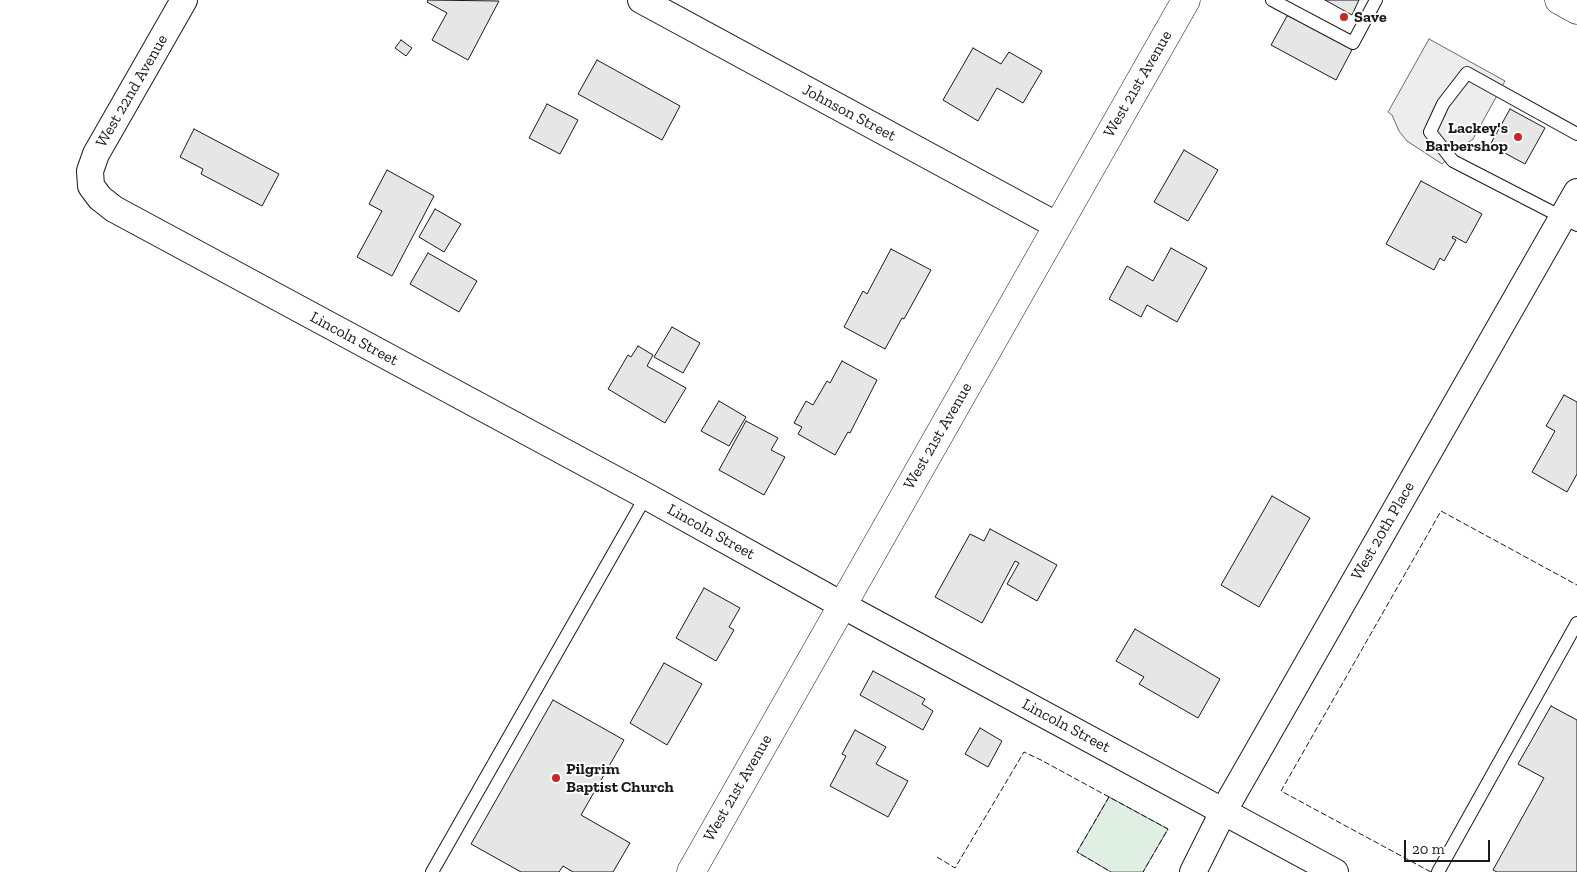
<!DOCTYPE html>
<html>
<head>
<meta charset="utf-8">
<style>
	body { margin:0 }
	#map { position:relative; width:1577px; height:872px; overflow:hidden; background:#fff; font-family:"Zilla Slab",serif }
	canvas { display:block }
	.scale { position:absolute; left:1404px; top:840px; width:86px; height:22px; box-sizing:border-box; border:2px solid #1a1a1a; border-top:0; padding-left:6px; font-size:15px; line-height:18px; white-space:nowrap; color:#1a1a1a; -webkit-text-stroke:4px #fff; paint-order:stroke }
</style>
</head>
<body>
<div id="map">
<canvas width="1577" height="872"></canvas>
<div class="scale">20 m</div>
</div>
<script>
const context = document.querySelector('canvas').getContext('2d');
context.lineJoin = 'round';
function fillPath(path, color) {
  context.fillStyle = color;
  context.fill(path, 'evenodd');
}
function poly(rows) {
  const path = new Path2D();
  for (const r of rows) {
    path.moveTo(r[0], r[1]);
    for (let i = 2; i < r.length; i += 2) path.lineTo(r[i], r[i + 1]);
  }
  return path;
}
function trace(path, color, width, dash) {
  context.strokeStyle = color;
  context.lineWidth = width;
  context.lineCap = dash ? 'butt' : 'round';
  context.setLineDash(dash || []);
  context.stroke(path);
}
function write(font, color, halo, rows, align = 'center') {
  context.font = font + ' "Zilla Slab",serif';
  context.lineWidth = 4;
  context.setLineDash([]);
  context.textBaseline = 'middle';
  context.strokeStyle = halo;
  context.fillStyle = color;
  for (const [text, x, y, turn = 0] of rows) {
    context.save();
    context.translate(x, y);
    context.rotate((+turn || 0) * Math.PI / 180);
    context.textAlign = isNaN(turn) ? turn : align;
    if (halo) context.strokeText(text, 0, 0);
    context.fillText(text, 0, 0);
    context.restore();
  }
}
const green = poly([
	[1109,797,1168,829,1143,872,1111,872,1077,852,1109,797]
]);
fillPath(green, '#e0efe3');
trace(green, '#6a6a6a', 1);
const parking = poly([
	[1429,39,1505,81,1473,139,1455,152,1442,164,1407,141,1399,131,1392,115,1388,112,1429,39]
]);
fillPath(parking, '#ededed');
trace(parking, '#6a6a6a', 1);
const building = poly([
	[428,0,499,1,468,60,432,40,447,13,427,2,428,0],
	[1325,0,1359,0,1352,15,1325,0],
	[1294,14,1354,46,1336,80,1271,45,1287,16,1294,14],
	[401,40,412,48,406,56,395,48,401,40],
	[973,48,1001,64,1009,52,1042,71,1023,103,997,88,978,121,943,100,973,48],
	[597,60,680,106,662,140,578,94,597,60],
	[547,104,578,120,560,154,529,138,547,104],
	[1510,109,1545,128,1525,164,1490,145,1510,109],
	[194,129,279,174,262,206,201,174,203,169,180,157,194,129],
	[1184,150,1218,170,1188,221,1154,202,1184,150],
	[387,170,434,196,392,276,357,257,382,211,369,204,387,170],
	[1421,181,1482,214,1466,243,1453,236,1452,238,1456,240,1444,261,1440,258,1434,270,1386,244,1421,181],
	[435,209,461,224,444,252,419,237,435,209],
	[1171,248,1207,268,1177,322,1147,305,1141,317,1109,299,1127,266,1153,281,1171,248],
	[891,249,931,270,904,319,902,318,885,349,844,327,863,291,867,294,891,249],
	[428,253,477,281,459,312,410,284,428,253],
	[672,327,700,343,683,373,654,357,672,327],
	[638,346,653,355,647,366,686,388,665,423,608,389,628,355,631,357,638,346],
	[842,361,877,380,850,433,848,432,835,455,798,434,802,427,794,423,806,401,813,405,827,381,830,383,842,361],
	[1564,395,1577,402,1577,474,1567,492,1532,472,1555,431,1546,426,1564,395],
	[719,401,746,417,729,446,701,431,719,401],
	[746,421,778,438,771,450,785,457,764,495,719,470,746,421],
	[1272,496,1310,518,1259,607,1221,585,1272,496],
	[990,529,1057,565,1037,601,1007,584,1019,563,1015,561,982,623,935,597,970,534,984,541,990,529],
	[704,588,740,608,729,627,734,630,716,661,676,638,704,588],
	[1135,629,1220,679,1198,718,1139,684,1144,677,1116,661,1135,629],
	[664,663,702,684,667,745,630,723,664,663],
	[873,671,925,699,922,704,933,711,923,730,860,695,873,671],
	[553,700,624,740,581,815,630,843,613,872,573,872,563,866,559,872,521,872,471,844,553,700],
	[1551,706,1577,720,1577,872,1497,872,1493,870,1544,778,1518,764,1551,706],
	[980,728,1002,741,988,767,965,754,980,728],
	[855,730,886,747,876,764,908,781,888,817,830,786,846,756,842,754,855,730]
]);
fillPath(building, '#e6e6e6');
trace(building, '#1a1a1a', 1);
const lane = poly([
	[1272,0,1353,43,1376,0],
	[1577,134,1467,73,1443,104,1430,132,1453,161,1577,225],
	[432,872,646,496],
	[1438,872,1577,623]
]);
const street = poly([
	[184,0,96,154,90,171,91,186,100,198,114,209,646,496,842,605,1335,872],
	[641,0,1058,226],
	[1193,872,1223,812,1577,192]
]);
const secondary = poly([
	[691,872,1186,0]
]);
const primary = poly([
	[1559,0,1577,10]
]);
trace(lane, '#1a1a1a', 14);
trace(street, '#1a1a1a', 28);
trace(secondary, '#1a1a1a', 29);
trace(primary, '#1a1a1a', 29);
trace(lane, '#fff', 12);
trace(street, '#fff', 26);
trace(secondary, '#fff', 28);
trace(primary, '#fff', 28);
trace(poly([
	[1109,797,1077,852,1111,872],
	[937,857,955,868,1024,752,1041,760,1168,829,1143,872],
	[1431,872,1281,791,1441,511,1577,585]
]), '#1a1a1a', 1, [6, 2.5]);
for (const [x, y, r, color] of [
	[1344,17,5,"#c62828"],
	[1518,137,5,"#c62828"],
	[556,778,5,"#c62828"]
]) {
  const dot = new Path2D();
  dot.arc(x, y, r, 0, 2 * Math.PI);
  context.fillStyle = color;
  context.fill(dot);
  trace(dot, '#fff', 2);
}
write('bold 16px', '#1a1a1a', '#fff', [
	["Save",1354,17],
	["Lackey's",1508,128,"right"],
	["Barbershop",1508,146,"right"],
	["Pilgrim",566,769],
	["Baptist Church",566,787]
], 'left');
write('16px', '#1a1a1a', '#fff', [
	["West 21st Avenue",1138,84,-60],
	["West 22nd Avenue",132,91,-60],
	["Johnson Street",849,113,28],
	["Lincoln Street",354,339,28],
	["West 21st Avenue",938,436,-60],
	["West 20th Place",1383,531,-60],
	["Lincoln Street",711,532,29],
	["Lincoln Street",1066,726,28],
	["West 21st Avenue",738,788,-60]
]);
</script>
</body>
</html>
